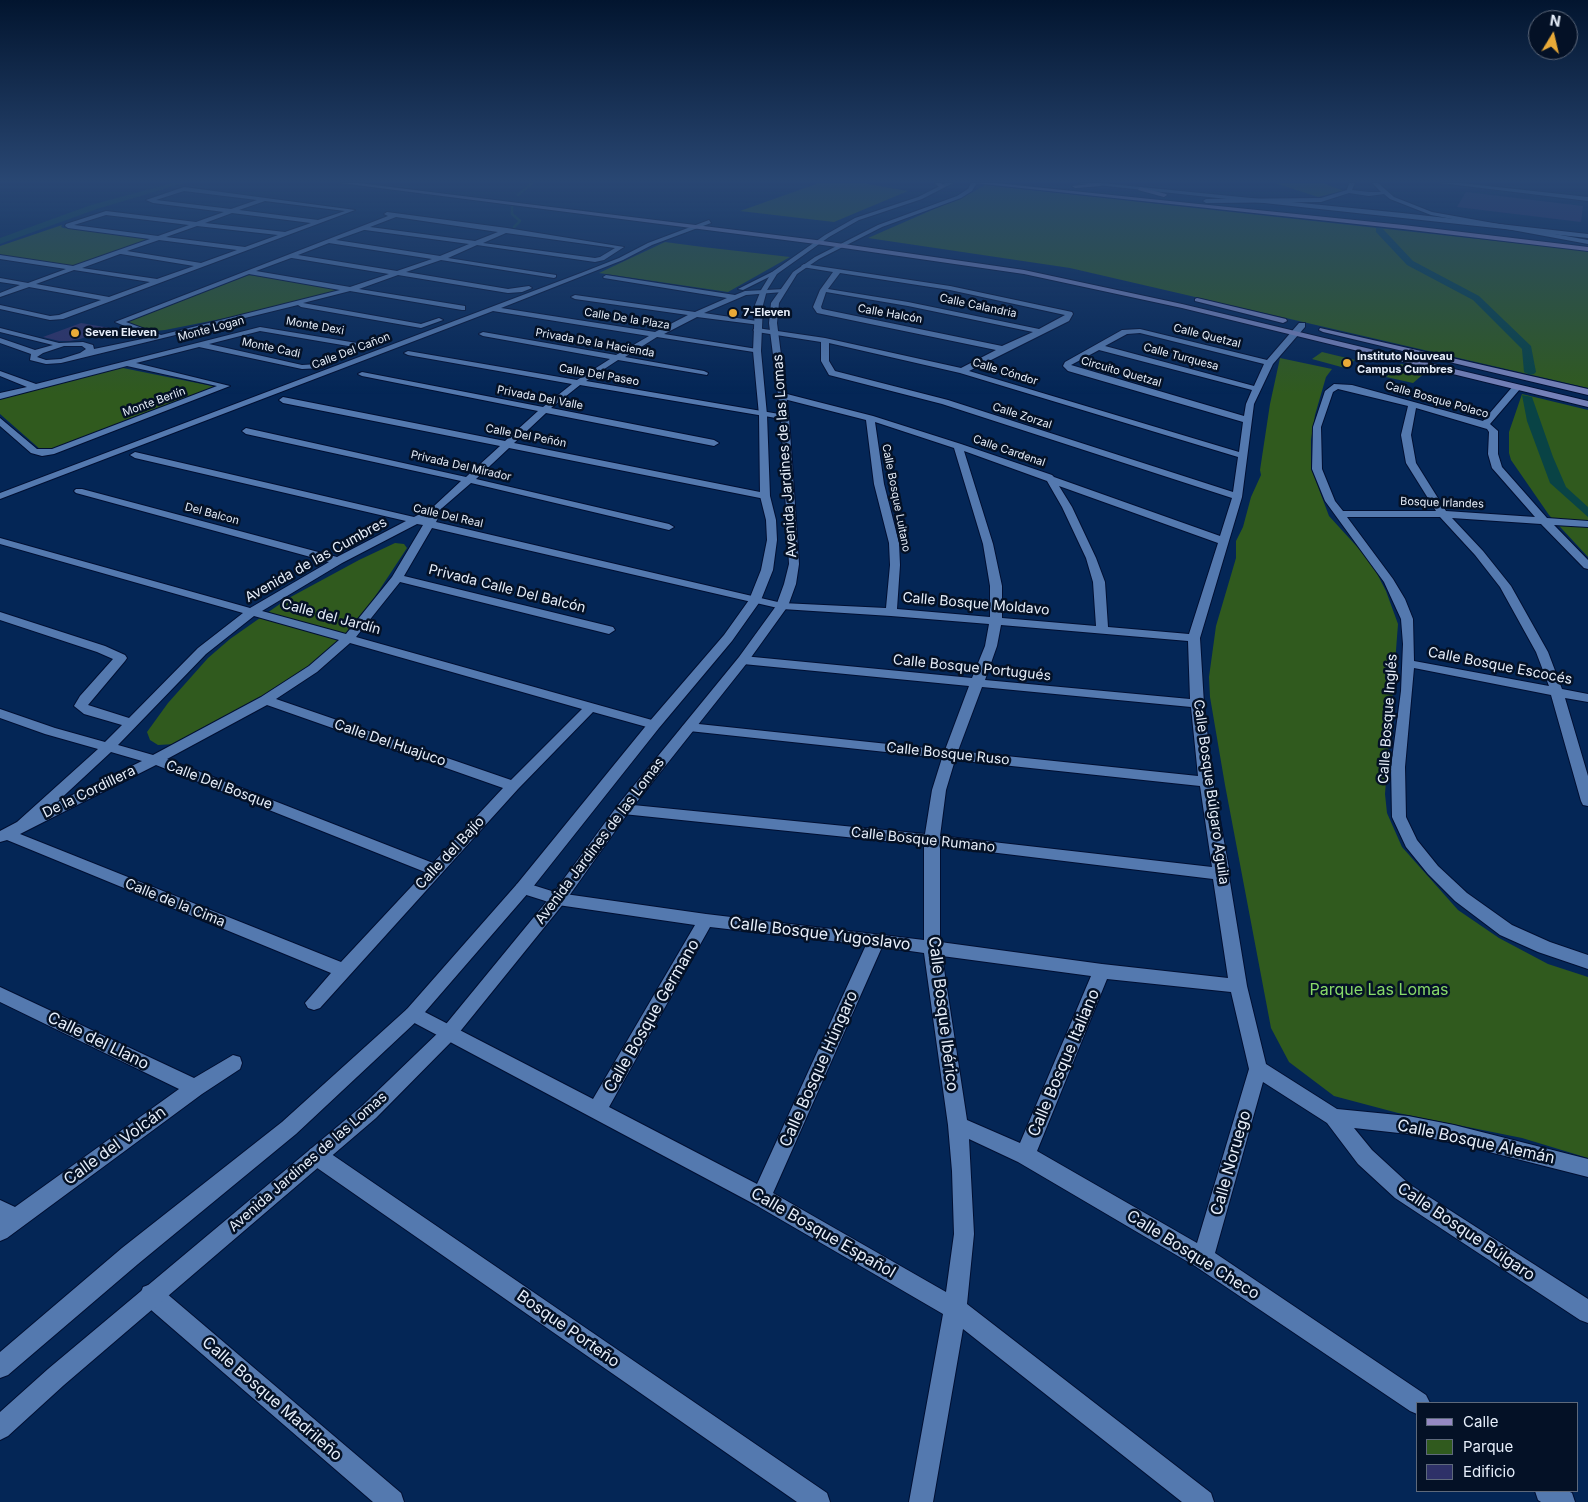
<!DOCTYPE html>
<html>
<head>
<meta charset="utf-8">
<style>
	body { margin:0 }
	#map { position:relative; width:1588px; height:1502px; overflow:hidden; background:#042656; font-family:Inter,sans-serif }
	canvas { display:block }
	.legend { position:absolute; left:1416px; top:1402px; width:162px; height:90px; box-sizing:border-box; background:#041126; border:1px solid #5e697b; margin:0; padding:6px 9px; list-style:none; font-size:15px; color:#e6eefa }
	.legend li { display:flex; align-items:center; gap:10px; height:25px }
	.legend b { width:25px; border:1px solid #5e697b }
	.north { position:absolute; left:1528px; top:10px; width:50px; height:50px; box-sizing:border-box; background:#041126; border:1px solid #5e697b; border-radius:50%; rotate:9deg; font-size:14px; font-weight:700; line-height:20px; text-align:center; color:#e6eefa }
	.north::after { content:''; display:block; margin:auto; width:18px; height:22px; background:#e9aa38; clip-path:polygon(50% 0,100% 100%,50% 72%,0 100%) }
</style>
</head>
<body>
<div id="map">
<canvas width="1588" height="1502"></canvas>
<ul class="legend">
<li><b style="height:6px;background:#9589c3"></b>Calle</li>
<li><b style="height:14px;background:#305a1e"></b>Parque</li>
<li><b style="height:14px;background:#2e3168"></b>Edificio</li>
</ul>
<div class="north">N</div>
</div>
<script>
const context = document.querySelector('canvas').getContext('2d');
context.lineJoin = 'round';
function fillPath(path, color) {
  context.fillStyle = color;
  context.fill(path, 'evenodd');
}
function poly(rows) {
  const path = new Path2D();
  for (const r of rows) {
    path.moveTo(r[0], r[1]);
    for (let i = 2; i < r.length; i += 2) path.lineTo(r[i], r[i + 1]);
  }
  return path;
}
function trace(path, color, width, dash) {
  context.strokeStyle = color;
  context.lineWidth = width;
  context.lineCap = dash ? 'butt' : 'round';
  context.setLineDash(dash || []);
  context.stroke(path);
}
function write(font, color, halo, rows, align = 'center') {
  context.font = font + ' Inter,sans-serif';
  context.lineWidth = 5;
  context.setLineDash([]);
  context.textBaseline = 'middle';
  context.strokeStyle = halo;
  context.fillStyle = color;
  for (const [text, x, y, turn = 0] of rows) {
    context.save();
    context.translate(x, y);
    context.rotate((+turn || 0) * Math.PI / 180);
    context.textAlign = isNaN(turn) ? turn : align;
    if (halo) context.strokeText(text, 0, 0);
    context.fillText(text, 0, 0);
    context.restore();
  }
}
fillPath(poly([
	[819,183,862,183,908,191,834,222,740,211],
	[1275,183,1323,183,1344,191,1318,197],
	[985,185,1588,251,1588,388,1070,268,868,238,973,192],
	[62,225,61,227,64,228,151,239,76,266,0,255,0,246],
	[665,242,703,247,790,257,728,292,599,273],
	[249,275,335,288,335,291,251,313,165,330,155,331,124,324,125,321],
	[1322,352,1355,360,1345,368,1312,359],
	[1280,358,1332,369,1326,377,1315,415,1311,440,1311,468,1329,516,1371,562,1386,591,1398,624,1385,794,1387,813,1402,847,1458,910,1499,938,1548,964,1588,977,1588,1158,1522,1138,1398,1113,1334,1096,1289,1062,1271,1028,1225,785,1210,697,1209,677,1216,626,1236,558,1236,541,1243,527,1251,497,1261,475,1260,470,1270,404],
	[1401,364,1427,371,1413,383,1386,377],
	[118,367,217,387,53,449,41,450,0,414,0,399],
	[1522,394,1588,410,1588,557,1549,515,1511,460,1509,453,1509,432],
	[395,543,404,544,407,548,355,627,309,667,259,700,176,744,158,745,150,740,147,732,168,703,208,658,230,639,287,599,359,560]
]), '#305a1e');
fillPath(poly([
	[1522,395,1532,397,1553,457,1566,487,1588,507,1588,517,1550,483,1527,421]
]), '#094345');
trace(poly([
	[518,195,532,183],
	[512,207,512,214,520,221,514,227]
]), '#094345', 2.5);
fillPath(poly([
	[172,183,184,183,97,209,0,244,0,238,91,205,172,183],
	[1376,228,1382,228,1413,261,1479,296,1531,346,1536,372,1534,374,1530,375,1524,372,1522,349,1473,300,1407,265,1376,232,1376,228]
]), '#094345');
fillPath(poly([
	[1466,192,1583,206,1581,222,1457,207],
	[81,323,110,328,80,339,70,341,59,341,43,337]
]), '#2e3168');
const minor = poly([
	[1079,183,1100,183,1402,213,1588,234,1588,238,1079,183],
	[1441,183,1460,183,1588,197,1588,201,1441,183],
	[184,187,355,210,63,319,50,320,0,309,0,305,50,316,59,315,101,300,29,287,0,297,0,293,20,285,0,282,0,278,28,283,66,269,0,259,0,255,73,266,150,239,68,228,65,226,66,224,106,211,196,222,224,212,153,203,146,200,184,187],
	[184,191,257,200,231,209,156,200,184,191],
	[265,201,345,211,318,220,239,210,265,201],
	[232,213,311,223,285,232,205,223,232,213],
	[106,215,189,225,158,236,74,225,106,215],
	[197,226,278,235,245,247,166,237,197,226],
	[159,240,237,250,201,263,127,251,159,240],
	[120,254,121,254,194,266,157,279,82,268,120,254],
	[74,270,150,282,109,297,36,284,74,270],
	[387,212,507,228,624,247,604,260,595,262,477,245,448,258,556,275,556,277,554,278,441,260,406,272,508,289,529,286,532,288,522,292,508,293,398,275,359,289,465,306,465,310,462,310,350,291,303,303,421,324,439,318,443,320,421,328,301,307,298,305,61,363,46,364,30,360,31,354,0,343,0,338,35,350,53,345,0,332,0,328,59,343,83,342,93,345,94,349,152,337,115,322,388,216,384,214,387,212],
	[396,217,498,232,475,241,370,227,396,217],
	[364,230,365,230,469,244,440,256,336,240,364,230],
	[506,233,615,248,600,257,595,258,483,243,506,233],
	[329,243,432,259,397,271,298,255,329,243],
	[291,258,292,258,389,274,350,287,256,271,291,258],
	[249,274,340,290,161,335,126,322,249,274],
	[64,346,82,346,86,349,80,353,61,359,46,360,37,357,43,353,64,346],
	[709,220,711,223,652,245,623,260,501,308,655,332,688,315,575,299,571,297,575,295,695,312,727,298,604,278,603,277,606,275,735,295,745,291,785,289,785,291,783,292,746,295,704,313,757,321,760,321,760,325,697,317,664,334,757,349,761,351,760,353,657,337,625,357,704,371,708,373,707,375,618,360,586,381,785,415,789,418,788,420,580,385,551,408,714,440,719,443,714,446,546,413,514,443,765,493,769,494,769,498,765,499,509,448,476,479,669,524,674,527,669,530,471,483,434,515,438,518,436,522,782,603,886,608,890,565,889,543,874,484,866,420,780,398,779,396,783,393,873,416,961,444,1052,475,1054,477,1220,536,1232,498,942,404,829,375,821,361,821,342,757,332,753,330,757,328,825,338,961,368,996,350,817,313,813,307,820,290,833,272,802,267,801,266,804,264,950,286,1072,312,1073,314,1069,321,969,371,1239,452,1243,422,1068,371,1063,366,1065,362,1122,330,1140,329,1267,360,1299,323,1305,323,1305,327,1273,364,1254,404,1242,497,1200,638,1204,704,1213,782,1230,874,1229,876,1247,986,1266,1064,1337,1109,1408,1116,1454,1125,1588,1159,1588,1177,1454,1143,1408,1134,1354,1128,1372,1150,1409,1184,1588,1299,1588,1323,1580,1320,1395,1198,1358,1164,1327,1123,1263,1082,1215,1253,1426,1395,1430,1403,1417,1403,1417,1414,1410,1411,1195,1266,1018,1162,969,1139,974,1234,967,1304,1211,1493,1214,1502,1182,1502,963,1329,933,1502,909,1502,943,1314,754,1204,407,1019,404,1014,407,1009,413,1007,419,1009,593,1099,695,925,558,905,517,892,515,888,517,884,523,882,558,893,706,914,924,940,924,845,623,814,618,813,616,809,618,805,623,804,925,834,932,790,942,758,689,731,682,727,689,723,945,750,969,686,743,664,737,660,743,656,972,678,985,646,989,624,891,616,782,609,432,528,404,576,613,627,615,630,609,634,400,582,356,637,659,722,661,725,654,729,593,712,518,789,320,1008,314,1010,308,1008,305,1003,331,973,7,840,0,842,0,831,17,822,98,749,45,734,0,718,0,709,55,728,105,742,122,725,84,714,74,706,80,696,113,659,97,652,0,620,0,612,105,646,125,655,127,658,125,661,88,705,129,718,198,648,243,613,0,544,0,538,250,608,329,562,76,493,74,491,76,489,82,489,337,557,406,521,135,458,130,455,135,452,414,517,432,508,461,481,246,434,242,431,246,428,466,477,500,446,283,403,279,400,283,397,505,441,538,411,362,376,358,374,362,372,543,407,572,384,408,355,404,353,408,351,577,380,610,359,483,336,479,334,483,332,616,355,649,336,493,311,0,499,0,493,581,273,619,258,648,243,709,220],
	[840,273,950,290,1065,315,1039,329,908,302,828,289,840,273],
	[826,292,908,306,1033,332,1002,346,822,309,821,307,826,292],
	[1140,333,1264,364,1254,386,1105,346,1127,334,1140,333],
	[829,343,960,373,1238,457,1233,492,948,400,835,371,829,361,829,343],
	[1099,350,1252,390,1246,404,1244,416,1071,365,1099,350],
	[875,422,954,448,983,544,990,586,990,617,897,609,900,565,899,543,884,484,875,422],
	[964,451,1047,481,1062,507,1086,558,1093,582,1096,626,1002,618,1002,586,993,544,964,451],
	[1059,486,1218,543,1189,634,1108,627,1105,582,1096,558,1072,507,1059,486],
	[417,524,423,525,392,577,346,634,262,611,342,563,417,524],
	[254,616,339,640,309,666,261,697,153,755,118,745,206,654,254,616],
	[1001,625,1188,641,1190,699,985,680,997,646,1001,625],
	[350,643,582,709,511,780,276,699,317,672,350,643],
	[982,687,1191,707,1198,776,958,751,982,687],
	[267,705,503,788,433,863,167,759,267,705],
	[111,752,142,761,56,803,111,752],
	[955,760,1200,786,1212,867,940,836,946,790,955,760],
	[156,765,425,872,341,962,20,834,156,765],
	[940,846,1213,879,1228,978,1102,964,940,942,940,846],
	[710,927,866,945,757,1184,609,1107,710,927],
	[882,947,924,953,948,1125,952,1171,954,1234,946,1292,773,1193,882,947],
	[942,956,1091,976,1020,1143,967,1120,942,956],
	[1107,979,1231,992,1249,1069,1197,1243,1037,1151,1107,979],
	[772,272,777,273,743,290,738,289,772,272],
	[260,327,363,344,368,348,364,350,360,348,260,331,209,344,302,365,318,364,334,358,338,360,322,368,302,369,199,347,136,363,230,386,54,454,42,456,31,453,0,426,0,418,37,449,52,449,217,386,127,366,0,399,0,393,27,387,0,376,0,371,36,384,260,327],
	[1334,384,1352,385,1483,421,1514,385,1520,385,1520,389,1490,424,1498,431,1498,454,1502,467,1547,518,1588,521,1588,527,1554,525,1588,560,1588,569,1584,568,1541,524,1452,518,1483,551,1511,586,1548,652,1562,689,1588,694,1588,702,1565,698,1588,776,1588,806,1583,805,1581,801,1551,695,1414,668,1405,767,1406,817,1417,840,1438,866,1467,893,1512,925,1550,942,1588,955,1588,969,1538,952,1500,935,1455,901,1428,874,1406,847,1392,817,1391,767,1401,691,1403,644,1401,619,1384,582,1325,501,1312,469,1313,427,1325,391,1334,384],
	[1338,389,1408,406,1401,435,1406,463,1436,511,1343,511,1335,501,1322,469,1321,427,1333,392,1338,389],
	[1416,408,1487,429,1489,432,1488,454,1492,468,1535,517,1446,511,1416,463,1411,435,1416,408],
	[1347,517,1440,517,1475,555,1500,587,1536,652,1549,686,1414,661,1413,619,1405,599,1393,579,1347,517],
	[0,987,194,1078,233,1055,240,1057,242,1063,240,1069,202,1094,7,1238,0,1241,0,1200,15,1207,179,1089,0,1002,0,987],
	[317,1147,324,1149,827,1493,830,1502,797,1502,310,1163,307,1156,310,1149,317,1147],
	[151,1284,159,1287,401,1493,404,1502,373,1502,143,1303,140,1295,143,1287,151,1284],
	[1535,1491,1568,1491,1572,1493,1575,1502,1541,1502,1538,1500,1535,1491]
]);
const tertiary = poly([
	[946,183,953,183,922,199,859,220,829,237,777,274,767,290,763,305,761,351,767,415,770,496,776,520,777,540,773,570,761,600,732,641,659,728,529,892,419,1019,296,1134,138,1264,8,1375,0,1378,0,1352,122,1248,282,1122,407,1009,517,884,649,722,724,635,749,600,761,570,767,540,766,520,760,496,759,415,753,351,755,305,761,290,772,272,825,235,855,218,918,197,946,183],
	[971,183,977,183,972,191,961,198,882,227,819,259,797,274,779,303,777,323,789,418,799,564,796,584,788,606,747,663,628,813,564,903,454,1039,376,1118,64,1385,8,1436,0,1440,0,1412,48,1369,362,1106,442,1029,552,895,618,805,739,657,776,606,784,584,789,564,781,418,769,323,771,303,793,272,815,257,878,225,957,196,968,189,971,183],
	[1349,183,1355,183,1352,190,1369,192,1381,192,1372,183,1378,183,1394,197,1432,212,1588,240,1588,244,1431,215,1390,199,1384,194,1369,196,1349,193,1321,202,1206,203,1203,201,1206,199,1321,198,1347,190,1349,183]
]);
const secondary = poly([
	[341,183,358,183,816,240,1024,270,1182,304,1588,401,1588,407,1182,308,1024,274,816,244,341,183],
	[1197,298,1286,319,1287,321,1283,323,1195,301,1195,299,1197,298],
	[1320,328,1588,389,1588,395,1323,332,1319,330,1320,328]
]);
const primary = poly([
	[935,183,941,183,945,187,940,188,935,183],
	[975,183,995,183,1403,225,1588,247,1588,251,1403,229,975,183],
	[1099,183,1101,186,1075,188,1072,186,1099,183],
	[1140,187,1166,194,1167,195,1164,197,1138,190,1140,187]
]);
trace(minor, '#000f32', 2);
trace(tertiary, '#000f32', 2);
trace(secondary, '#000f32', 2);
trace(primary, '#000f32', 2);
fillPath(minor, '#5479af');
fillPath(tertiary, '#5479af');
fillPath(secondary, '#7581b9');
fillPath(primary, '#9589c3');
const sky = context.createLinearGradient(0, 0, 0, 394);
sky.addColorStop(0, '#02152f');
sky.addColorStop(0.46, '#294773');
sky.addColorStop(1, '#29477300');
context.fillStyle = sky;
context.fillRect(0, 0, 1588, 394);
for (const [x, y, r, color] of [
	[733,313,5,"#e9aa38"],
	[75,333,5,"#e9aa38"],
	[1347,363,5,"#e9aa38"]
]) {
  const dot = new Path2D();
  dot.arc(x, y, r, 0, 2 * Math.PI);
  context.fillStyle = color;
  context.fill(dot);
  trace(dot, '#041126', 2);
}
write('11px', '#e6eefa', '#041126', [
	["Calle Calandria",978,306,12],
	["Calle Halcón",890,314,10],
	["Calle De la Plaza",627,319,9],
	["Monte Dexi",315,326,10],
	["Monte Logan",211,329,-15],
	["Calle Quetzal",1207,336,14],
	["Privada De la Hacienda",595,343,10],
	["Monte Cadi",271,348,12],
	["Calle Del Cañon",351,351,-21],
	["Calle Turquesa",1181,357,15],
	["Calle Cóndor",1005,372,17],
	["Circuito Quetzal",1121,372,16],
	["Calle Del Paseo",599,375,10],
	["Privada Del Valle",540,398,11],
	["Calle Bosque Polaco",1437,400,16],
	["Monte Berlín",154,402,-20],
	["Calle Zorzal",1022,416,18],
	["Calle Del Peñón",526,436,11],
	["Calle Cardenal",1009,451,19],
	["Privada Del Mirador",461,466,13],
	["Calle Bosque Luitano",896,498,79],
	["Bosque Irlandes",1442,503,2],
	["Del Balcon",212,514,15],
	["Calle Del Real",448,516,13]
]);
write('bold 11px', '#e6eefa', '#041126', [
	["7-Eleven",743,313],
	["Seven Eleven",85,333],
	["Instituto Nouveau",1357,357],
	["Campus Cumbres",1357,370]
], 'left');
write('14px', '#e6eefa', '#041126', [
	["Avenida Jardines de las Lomas",785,456,-94],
	["Avenida de las Cumbres",316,560,-29],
	["Privada Calle Del Balcón",507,589,14],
	["Calle Bosque Moldavo",976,604,5],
	["Calle del Jardín",331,617,15],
	["Calle Bosque Escocés",1500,666,11],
	["Calle Bosque Portugués",972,668,6],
	["Calle Bosque Inglés",1388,719,-86],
	["Calle Del Huajuco",390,743,19],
	["Calle Bosque Ruso",948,754,6],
	["Calle Del Bosque",219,785,21],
	["De la Cordillera",89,792,-26],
	["Calle Bosque Búlgaro Aguila",1211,792,82],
	["Calle Bosque Rumano",923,840,6],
	["Avenida Jardines de las Lomas",600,841,-53],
	["Calle del Bajío",450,853,-47],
	["Calle de la Cima",175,903,22],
	["Avenida Jardines de las Lomas",308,1162,-41]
]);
write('16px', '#e6eefa', '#041126', [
	["Calle Bosque Yugoslavo",820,934,7],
	["Calle Bosque Ibérico",943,1014,83],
	["Calle Bosque Germano",652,1016,-60],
	["Calle del Llano",98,1041,26],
	["Calle Bosque Italiano",1064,1063,-67],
	["Calle Bosque Húngaro",819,1069,-66],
	["Calle Bosque Alemán",1476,1142,12],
	["Calle del Volcán",115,1146,-36],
	["Calle Noruego",1231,1163,-74],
	["Calle Bosque Búlgaro",1466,1232,34],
	["Calle Bosque Español",823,1233,30],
	["Calle Bosque Checo",1193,1255,32],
	["Bosque Porteño",568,1329,35],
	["Calle Bosque Madrileño",272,1399,41]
]);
write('16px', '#88da69', '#041126', [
	["Parque Las Lomas",1379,990]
]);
</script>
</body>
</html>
